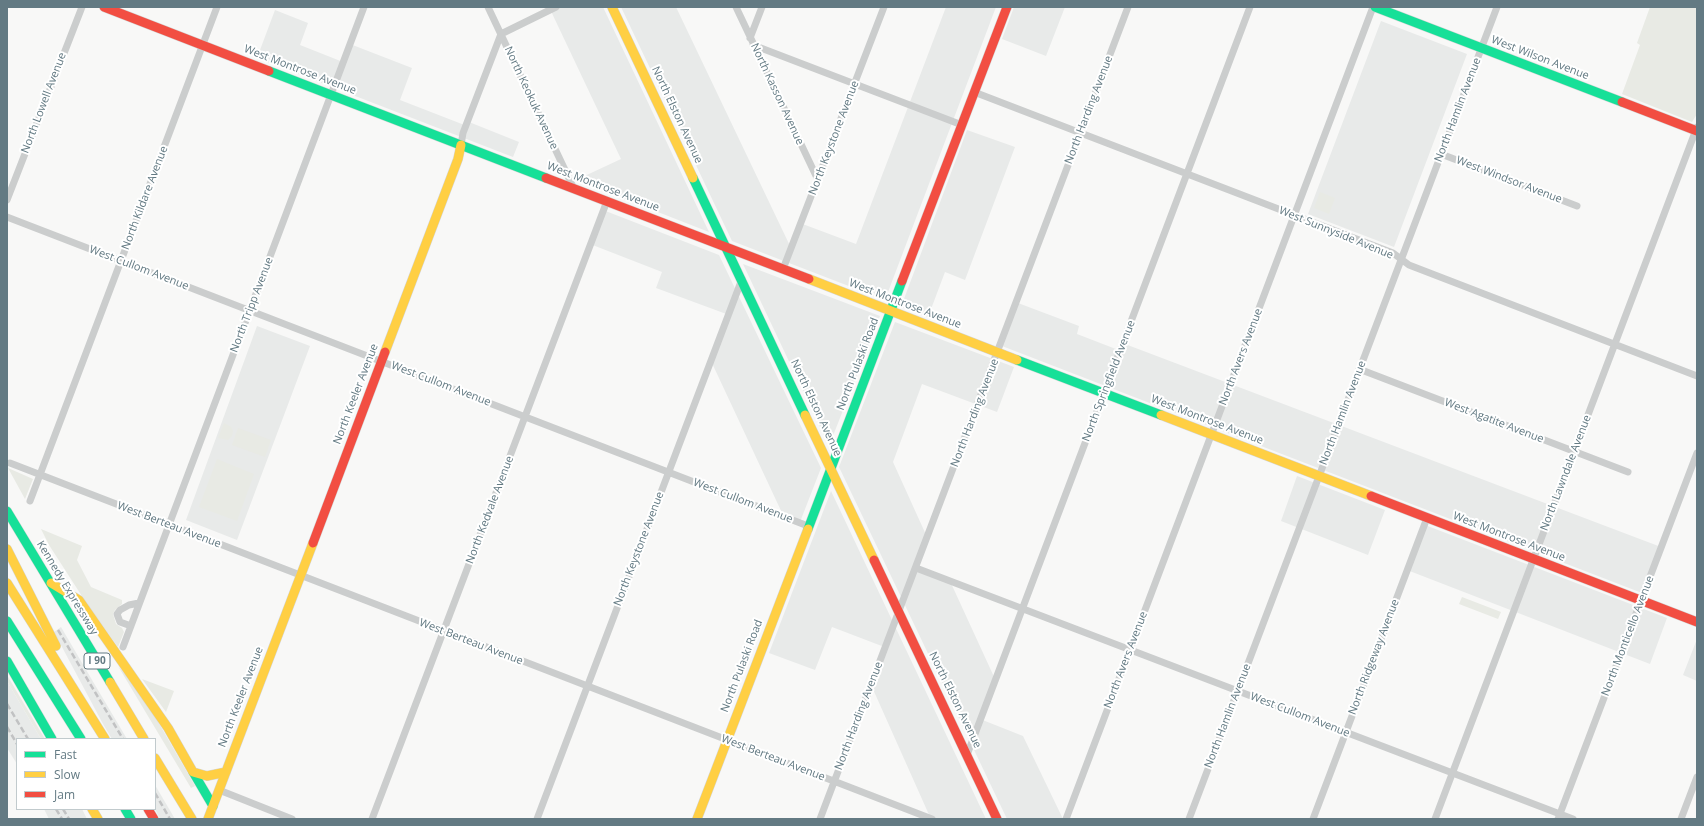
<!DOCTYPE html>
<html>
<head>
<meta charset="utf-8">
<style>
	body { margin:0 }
	#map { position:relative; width:1704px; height:826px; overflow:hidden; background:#f8f8f7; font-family:"Open Sans",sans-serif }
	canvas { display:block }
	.frame { position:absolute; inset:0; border:8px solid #637a83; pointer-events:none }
	.legend { position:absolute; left:16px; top:738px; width:140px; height:72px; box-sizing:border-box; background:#fff; border:1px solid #c1cacd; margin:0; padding:5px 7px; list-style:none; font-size:12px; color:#637a83 }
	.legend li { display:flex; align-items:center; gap:8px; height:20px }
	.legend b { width:20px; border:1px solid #c1cacd }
</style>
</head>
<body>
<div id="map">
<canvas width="1704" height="826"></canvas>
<div class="frame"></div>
<ul class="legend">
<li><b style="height:5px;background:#16e098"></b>Fast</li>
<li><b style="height:5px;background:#ffcf43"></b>Slow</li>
<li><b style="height:5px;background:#f24e42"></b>Jam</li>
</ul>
</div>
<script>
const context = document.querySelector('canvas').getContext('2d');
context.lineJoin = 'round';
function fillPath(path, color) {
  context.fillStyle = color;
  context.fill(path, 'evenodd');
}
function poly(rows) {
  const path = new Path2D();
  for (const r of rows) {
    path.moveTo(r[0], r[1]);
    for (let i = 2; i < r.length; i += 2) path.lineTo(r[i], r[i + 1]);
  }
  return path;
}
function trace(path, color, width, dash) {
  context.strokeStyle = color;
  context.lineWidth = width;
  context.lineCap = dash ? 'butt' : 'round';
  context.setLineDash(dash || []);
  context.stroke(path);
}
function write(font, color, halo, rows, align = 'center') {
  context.font = font + ' "Open Sans",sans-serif';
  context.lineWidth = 4;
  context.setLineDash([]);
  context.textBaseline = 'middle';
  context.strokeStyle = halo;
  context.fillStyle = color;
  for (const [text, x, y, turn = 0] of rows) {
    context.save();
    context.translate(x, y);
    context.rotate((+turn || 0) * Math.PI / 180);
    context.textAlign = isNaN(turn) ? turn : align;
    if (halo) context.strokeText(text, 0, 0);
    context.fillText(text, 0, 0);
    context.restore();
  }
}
fillPath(poly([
	[549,7,603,7,709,232,576,180,621,159],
	[621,7,676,7,791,248,800,223,856,244,946,7,996,7,885,300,732,241],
	[1014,7,1065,7,1046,56,1002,39],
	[275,10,308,23,300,45,343,62,350,44,412,68,400,100,467,126,469,122,519,142,513,157,257,58],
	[1381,21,1467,54,1394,247,1308,214],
	[967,130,1015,147,965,280,945,272,928,317,901,307],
	[603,210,719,255,821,468,800,522,783,515,711,361,729,315,656,288,662,272,590,244],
	[743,264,880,316,829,446],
	[1018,303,1079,326,1077,334,1121,351,1125,344,1661,547,1642,593,1002,346],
	[895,322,1014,367,997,412,922,384,893,462,927,537,915,568,950,581,995,679,980,719,1023,736,1063,819,1007,819,839,467],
	[257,326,310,346,237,540,186,520],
	[1297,476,1385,510,1368,555,1281,521],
	[831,491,986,819,935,819,930,817,872,687,887,648,832,627,815,670,769,653],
	[1425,525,1667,618,1650,664,1407,570],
	[61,627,95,685,127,739,112,739,103,724,54,632],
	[1697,639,1697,681,1683,675],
	[7,681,41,739,17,739,17,764,7,748],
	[155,785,175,819,160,819,155,809],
	[44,809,82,809,87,819,49,819]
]), '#e8eae9');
fillPath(poly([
	[1650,7,1697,7,1697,114,1692,122,1622,94,1640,45,1637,43],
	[1320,192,1335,198,1329,214,1314,208],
	[224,423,231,427,233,431,232,436,228,440,218,438],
	[238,428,271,440,265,457,232,445],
	[217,459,254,474,237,521,199,507],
	[8,468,33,479,25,499],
	[41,529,82,546,77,560,91,587,122,600,122,604,115,610,113,614,116,624,122,628,124,632,118,647,87,604,49,545],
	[1462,597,1501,612,1498,619,1459,604],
	[118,666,142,694,195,786,191,788],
	[7,675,45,739,41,739,7,681],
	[142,679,174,691,166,712]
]), '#e8eae4');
const fast = poly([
	[1375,7,1622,102],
	[269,71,546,178],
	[693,178,805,415],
	[1017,360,1161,415],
	[7,511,110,682],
	[808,529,902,281],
	[7,621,81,739],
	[7,661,52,739],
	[193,772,213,806],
	[125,809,131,819]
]);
const slow = poly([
	[612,7,693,178],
	[809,279,1017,360],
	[385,352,458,159,461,145],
	[805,415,874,560],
	[1161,415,1371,496],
	[7,549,56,646],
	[7,583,105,739],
	[51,583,79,600,168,728,193,772,207,776,226,772],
	[110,682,144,739],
	[155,758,192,819],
	[92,809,98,819],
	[208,819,313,543],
	[697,819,808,529]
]);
const jam = poly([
	[104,7,269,71],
	[1622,102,1697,131],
	[546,178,809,279],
	[902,281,1007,7],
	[1371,496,1697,622],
	[313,543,385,352],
	[874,560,997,819],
	[148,809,154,819]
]);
trace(fast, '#d4d5d5', 10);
trace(slow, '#d4d5d5', 10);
trace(jam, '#d4d5d5', 10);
trace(poly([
	[488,7,574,189],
	[736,7,818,180],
	[750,38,762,7],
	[753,45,962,125],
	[974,92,1393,253,1409,265,1697,376],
	[461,145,463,133,501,34,556,7],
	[1441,154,1577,206],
	[7,200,82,7],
	[7,217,808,526],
	[783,269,884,7],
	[1359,369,1628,472],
	[10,463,932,819],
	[30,501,217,7],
	[916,568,1573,819],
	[131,626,120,622,117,614,120,610,129,605,139,603],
	[123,647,364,7],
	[967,755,1250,7],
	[219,790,292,819],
	[372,819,607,201],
	[537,819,742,279],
	[820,819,1128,7],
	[1066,819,1373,7],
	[1189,819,1497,7],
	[1313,819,1427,518],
	[1435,819,1697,127],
	[1558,819,1697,453],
	[1681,819,1697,777]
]), '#cbcdcd', 7);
trace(fast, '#16e098', 9);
trace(slow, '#ffcf43', 9);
trace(jam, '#f24e42', 9);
trace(poly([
	[58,630,123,739],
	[7,704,28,739],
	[7,727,17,744],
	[155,793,170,819],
	[56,809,62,819],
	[63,809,69,819]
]), '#c1c2c3', 2.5, [6, 3]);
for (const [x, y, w] of [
	[97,661,26]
]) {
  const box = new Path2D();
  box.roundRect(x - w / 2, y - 8, w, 16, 3);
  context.fillStyle = '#fff';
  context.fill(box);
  trace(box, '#637a83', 1);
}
write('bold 10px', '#637a83', null, [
	["I 90",97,661]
]);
write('11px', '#637a83', '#fff', [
	["West Wilson Avenue",1540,58,21],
	["West Montrose Avenue",300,70,21],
	["North Kasson Avenue",777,94,65],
	["North Keokuk Avenue",531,98,65],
	["North Lowell Avenue",44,103,-69],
	["North Harding Avenue",1089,110,-69],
	["North Hamlin Avenue",1458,110,-69],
	["North Elston Avenue",677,115,65],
	["North Keystone Avenue",834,138,-69],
	["West Windsor Avenue",1509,180,21],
	["West Montrose Avenue",603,187,21],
	["North Kildare Avenue",145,198,-69],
	["West Sunnyside Avenue",1336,233,22],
	["West Cullom Avenue",139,268,21],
	["West Montrose Avenue",905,304,21],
	["North Tripp Avenue",252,305,-69],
	["North Avers Avenue",1241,357,-69],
	["North Pulaski Road",858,364,-69],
	["North Springfield Avenue",1109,381,-69],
	["West Cullom Avenue",441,384,21],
	["North Keeler Avenue",356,394,-69],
	["North Elston Avenue",816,408,65],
	["North Harding Avenue",975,413,-69],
	["North Hamlin Avenue",1343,413,-69],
	["West Montrose Avenue",1207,420,21],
	["West Agatite Avenue",1494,421,21],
	["North Lawndale Avenue",1566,473,-69],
	["West Cullom Avenue",743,501,21],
	["North Kedvale Avenue",490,510,-69],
	["West Berteau Avenue",169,525,21],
	["West Montrose Avenue",1509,537,21],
	["North Keystone Avenue",639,549,-69],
	["Kennedy Expressway",67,588,59],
	["North Monticello Avenue",1628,636,-69],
	["West Berteau Avenue",471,642,21],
	["North Ridgeway Avenue",1374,657,-69],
	["North Avers Avenue",1126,660,-69],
	["North Pulaski Road",742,666,-69],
	["North Keeler Avenue",241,697,-69],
	["North Elston Avenue",955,700,64],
	["West Cullom Avenue",1300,715,21],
	["North Harding Avenue",859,716,-69],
	["North Hamlin Avenue",1228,716,-69],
	["West Berteau Avenue",773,758,21]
]);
</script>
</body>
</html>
